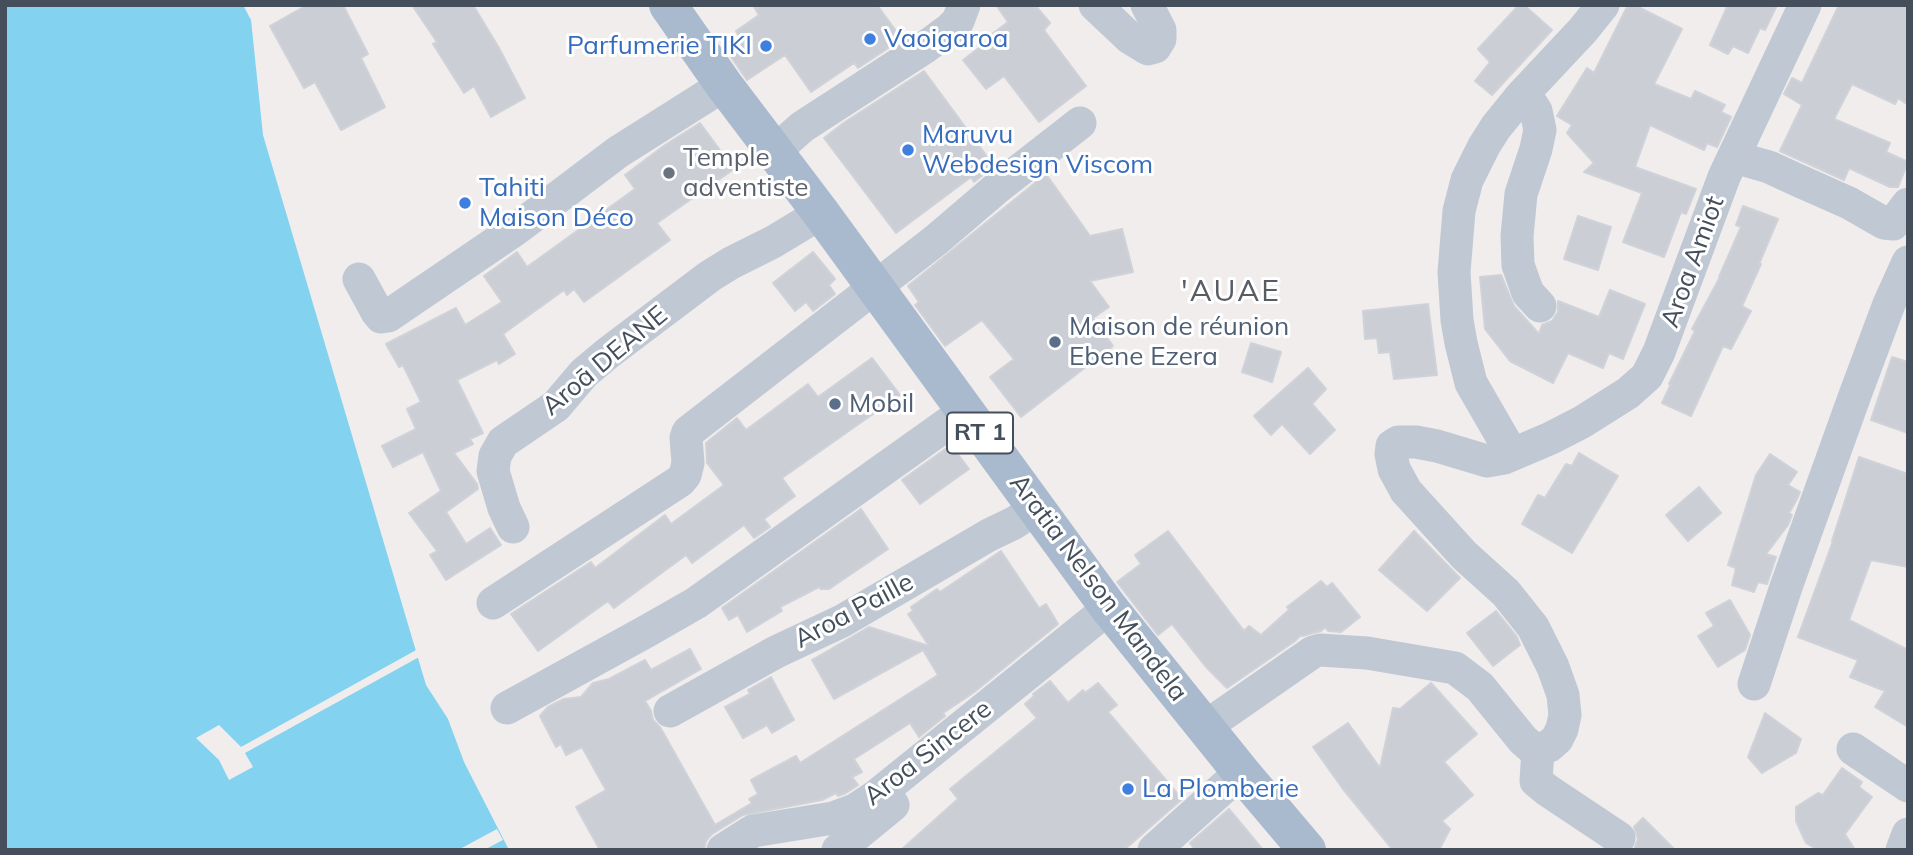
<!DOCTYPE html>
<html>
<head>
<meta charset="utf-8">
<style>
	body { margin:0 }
	#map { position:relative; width:1913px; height:855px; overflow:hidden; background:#f0edec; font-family:Mulish,sans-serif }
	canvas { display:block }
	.frame { position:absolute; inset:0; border:7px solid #444f5b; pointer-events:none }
</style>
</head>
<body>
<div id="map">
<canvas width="1913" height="855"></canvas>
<div class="frame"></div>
</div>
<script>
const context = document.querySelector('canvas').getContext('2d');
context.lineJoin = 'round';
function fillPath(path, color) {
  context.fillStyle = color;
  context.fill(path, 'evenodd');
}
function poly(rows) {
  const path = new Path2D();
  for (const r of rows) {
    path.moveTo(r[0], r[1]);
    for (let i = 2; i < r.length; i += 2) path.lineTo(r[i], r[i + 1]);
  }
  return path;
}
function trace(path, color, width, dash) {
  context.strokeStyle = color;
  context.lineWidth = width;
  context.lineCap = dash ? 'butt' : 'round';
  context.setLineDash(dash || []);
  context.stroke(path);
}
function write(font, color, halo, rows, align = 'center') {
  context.font = font + ' Mulish,sans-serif';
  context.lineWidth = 6;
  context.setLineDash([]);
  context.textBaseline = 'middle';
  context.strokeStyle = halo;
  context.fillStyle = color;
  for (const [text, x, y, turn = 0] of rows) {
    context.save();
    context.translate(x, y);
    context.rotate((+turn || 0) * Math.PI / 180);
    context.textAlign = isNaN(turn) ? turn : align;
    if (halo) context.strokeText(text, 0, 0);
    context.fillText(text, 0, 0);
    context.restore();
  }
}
fillPath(poly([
	[5,5,243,5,251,20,263,135,426,685,448,719,464,762,509,850,5,850]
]), '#82d2f0');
fillPath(poly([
	[418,649,421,656,245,753,253,767,229,780,219,760,196,738,219,725,241,747],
	[497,829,503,840,484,850,458,850]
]), '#f0edec');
const building = poly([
	[307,5,343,5,368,54,361,58,385,107,341,130,315,82,304,88,270,26,307,5],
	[412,5,473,5,499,48,525,98,491,117,474,86,464,93,433,44,437,42,412,5],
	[753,5,877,5,902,39,858,68,854,63,811,92,785,55,747,80,727,51,742,41,736,31,759,15,753,5],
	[996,5,1035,5,1050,23,1044,30,1086,86,1039,122,1004,76,986,89,963,60,988,41,987,38,1008,22,996,5],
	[1519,5,1524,5,1552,30,1492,95,1475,81,1490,62,1478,49,1519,5],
	[1628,5,1634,5,1682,29,1654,84,1691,99,1695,91,1725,105,1721,112,1731,117,1717,147,1707,143,1704,150,1650,125,1635,167,1696,189,1686,214,1681,212,1664,257,1623,242,1642,193,1584,172,1594,163,1567,133,1572,125,1557,116,1587,68,1594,73,1628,5],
	[1728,5,1777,5,1765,30,1760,28,1748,53,1733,46,1728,54,1710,45,1728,5],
	[1839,5,1908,5,1908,105,1898,98,1895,104,1852,84,1834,119,1890,143,1886,152,1908,162,1898,187,1890,187,1849,168,1844,180,1780,151,1802,105,1784,94,1792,78,1802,83,1839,5],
	[924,71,994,166,974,182,971,177,896,233,824,138,845,122,924,71],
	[700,123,734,169,657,223,670,240,584,302,574,289,567,295,564,290,503,334,515,354,499,364,497,360,457,380,483,433,470,439,473,444,454,453,477,484,478,489,446,512,466,544,490,528,501,545,446,580,430,555,437,551,409,513,441,491,423,452,393,467,382,446,416,429,407,409,421,402,403,365,399,367,386,344,456,308,465,325,502,302,484,276,517,252,527,267,635,189,625,175,665,145,700,123],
	[1046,174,1090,236,1122,229,1133,272,1090,281,1109,307,1093,318,1113,346,1021,417,990,377,1014,359,982,320,945,346,915,305,919,302,908,286,1046,174],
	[1743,206,1778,219,1759,264,1761,264,1742,306,1751,311,1731,349,1723,346,1691,416,1662,403,1671,384,1669,384,1695,331,1692,329,1720,277,1719,277,1741,227,1736,225,1743,206],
	[1578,216,1611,227,1598,270,1564,259,1578,216],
	[813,252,835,279,829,285,835,294,813,311,806,302,795,311,773,283,813,252],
	[1501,275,1514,306,1539,334,1542,325,1552,321,1558,312,1558,301,1599,317,1610,290,1645,304,1623,359,1609,353,1603,368,1568,353,1553,383,1510,361,1485,329,1480,277,1501,275],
	[1428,304,1437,375,1394,379,1390,352,1379,353,1377,338,1365,339,1363,311,1428,304],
	[1251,343,1281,352,1272,382,1242,372,1251,343],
	[1892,357,1908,362,1908,433,1871,420,1892,357],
	[872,358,900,395,782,478,795,496,764,519,770,527,754,538,744,525,692,563,686,555,614,608,608,601,538,651,511,614,591,562,595,568,665,515,671,524,724,485,707,463,706,443,737,418,746,430,808,384,818,397,872,358],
	[1308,368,1326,389,1312,404,1335,430,1310,454,1282,424,1271,435,1254,416,1308,368],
	[951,445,969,469,920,504,902,480,951,445],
	[1579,453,1618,476,1572,553,1522,524,1538,495,1545,498,1566,464,1572,466,1579,453],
	[1770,454,1797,472,1788,485,1800,492,1796,501,1789,513,1792,515,1788,525,1766,554,1776,557,1767,584,1758,582,1754,592,1732,585,1736,568,1728,565,1756,475,1770,454],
	[1859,457,1908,474,1908,567,1871,560,1849,620,1908,650,1908,727,1875,707,1885,691,1850,677,1858,660,1798,637,1833,541,1832,541,1859,457],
	[1699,487,1721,513,1688,541,1666,515,1699,487],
	[861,509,888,549,829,589,821,589,819,587,780,607,782,611,747,632,738,615,729,620,722,608,861,509],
	[1168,531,1244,631,1249,626,1261,635,1289,610,1287,607,1321,581,1327,587,1332,583,1360,617,1341,632,1328,631,1325,627,1321,631,1302,636,1301,635,1295,641,1227,688,1206,667,1172,624,1158,635,1117,582,1141,564,1135,555,1168,531],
	[1414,531,1460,578,1427,611,1379,570,1414,531],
	[1001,551,1039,608,1046,604,1058,624,973,693,943,713,945,716,919,737,910,723,854,759,862,772,852,777,858,785,846,793,838,796,836,793,822,800,743,815,712,834,706,841,704,850,600,850,576,807,606,790,582,747,566,755,561,744,556,747,540,716,548,707,564,699,581,697,593,683,609,679,645,660,651,670,690,649,701,669,645,701,651,711,653,720,660,727,715,825,752,803,749,799,758,794,751,780,796,756,800,763,938,675,923,650,834,699,812,660,869,627,929,646,908,614,913,611,911,607,937,589,940,592,1001,551],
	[1730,600,1750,635,1745,650,1718,667,1698,636,1714,626,1706,613,1730,600],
	[1496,611,1517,637,1520,645,1493,666,1467,633,1496,611],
	[771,677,794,720,772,733,767,725,743,738,725,707,750,694,748,690,771,677],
	[1050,681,1068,703,1083,690,1085,693,1098,683,1117,705,1108,712,1182,799,1124,850,901,850,958,799,950,789,1037,718,1025,704,1034,696,1033,694,1050,681],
	[1431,683,1477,734,1444,762,1473,795,1442,821,1450,829,1439,850,1393,850,1343,789,1313,747,1348,723,1380,768,1393,708,1400,709,1431,683],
	[1765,713,1801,739,1796,753,1762,773,1748,757,1765,713],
	[1842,768,1862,782,1859,787,1872,797,1845,834,1855,850,1818,850,1806,843,1796,821,1796,807,1818,793,1823,795,1842,768],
	[1229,809,1263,850,1195,850,1190,843,1229,809],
	[1643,818,1675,850,1634,850,1638,839,1634,827,1643,818]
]);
fillPath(building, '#cbced5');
trace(building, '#d0d2d9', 2);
trace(poly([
	[1095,5,1130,38,1148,49,1155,47,1160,39,1160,30,1147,5],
	[1524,93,1536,111,1540,130,1536,149,1521,194,1517,236,1518,265,1528,293,1540,306],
	[774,152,802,127,924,48,950,29,958,21,964,5],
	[1734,157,1769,167,1795,179,1849,203,1884,223,1893,224,1908,204],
	[359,279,377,312,381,317,388,316,516,229,618,152,724,85],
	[1512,454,1471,383,1461,343,1457,320,1454,272,1459,211,1467,180,1484,146,1496,127,1522,95,1583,30,1603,5],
	[513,527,504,508,493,471,495,456,503,442,556,406,584,373,608,353,710,276,731,263,773,242,821,213],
	[493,603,680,481,685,475,688,463,686,438,688,432,936,240,998,187,1080,123],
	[1754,684,1786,587,1855,395,1889,304,1908,262],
	[507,708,647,631,696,603,964,412],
	[670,711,776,652,842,621,989,535,1014,523,1035,509],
	[1205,727,1313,652,1320,650,1367,653,1455,668,1480,687,1523,740,1531,747,1540,749,1549,746,1557,739,1562,729,1565,715,1563,695,1553,667,1533,627,1506,593,1464,555,1406,491,1394,469,1391,454,1392,446,1398,442,1416,442,1437,446,1487,461,1504,458,1551,438,1582,422,1628,393,1647,376,1659,352,1724,177,1805,5],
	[1538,749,1536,781,1547,790,1619,838],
	[1853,749,1908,786],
	[723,850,753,831,833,818,855,810,876,796,1109,608],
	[838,850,893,805],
	[1154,850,1241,772],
	[1902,850,1908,834]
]), '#bfc8d3', 33);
trace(poly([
	[668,5,724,85,821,213,1109,608,1241,772,1307,850]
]), '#aabace', 38);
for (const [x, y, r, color] of [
	[870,39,7,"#3f7fe0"],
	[766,46,7,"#3f7fe0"],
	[908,150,7,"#3f7fe0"],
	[669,173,7,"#6b7280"],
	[465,203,7,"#3f7fe0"],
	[1055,342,7,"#5c6f8a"],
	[835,404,7,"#5c6f8a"],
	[1128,789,7,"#3f7fe0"]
]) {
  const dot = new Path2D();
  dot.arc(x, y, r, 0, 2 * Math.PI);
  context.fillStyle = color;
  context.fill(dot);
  trace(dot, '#fff', 2.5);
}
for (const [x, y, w] of [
	[980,433,66]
]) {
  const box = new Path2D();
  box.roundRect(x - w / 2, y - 20.5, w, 41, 5);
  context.fillStyle = '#fff';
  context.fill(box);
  trace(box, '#444f5b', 2);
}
write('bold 24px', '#444f5b', null, [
	["RT 1",980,433]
]);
write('26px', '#366cbe', '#fff', [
	["Vaoigaroa",884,39],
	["Parfumerie TIKI",752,46,"right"],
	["Maruvu",922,135],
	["Webdesign Viscom",922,165],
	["Tahiti",479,188],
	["Maison Déco",479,218],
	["La Plomberie",1142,789]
], 'left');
write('26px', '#5b616d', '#fff', [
	["Temple",683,158],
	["adventiste",683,188]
], 'left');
write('26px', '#444f5b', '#fff', [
	["Aroa Amiot",1693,262,-70],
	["Aroā DEANE",605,361,-40],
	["Aratia Nelson Mandela",1098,588,53],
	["Aroa Paille",854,611,-28],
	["Aroa Sincere",928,753,-38]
]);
write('26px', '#4e5e75', '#fff', [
	["Maison de réunion",1069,327],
	["Ebene Ezera",1069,357],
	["Mobil",849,404]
], 'left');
context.letterSpacing = '2px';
write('30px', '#595c62', '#fff', [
	["'AUAE",1231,292]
]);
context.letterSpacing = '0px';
</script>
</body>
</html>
